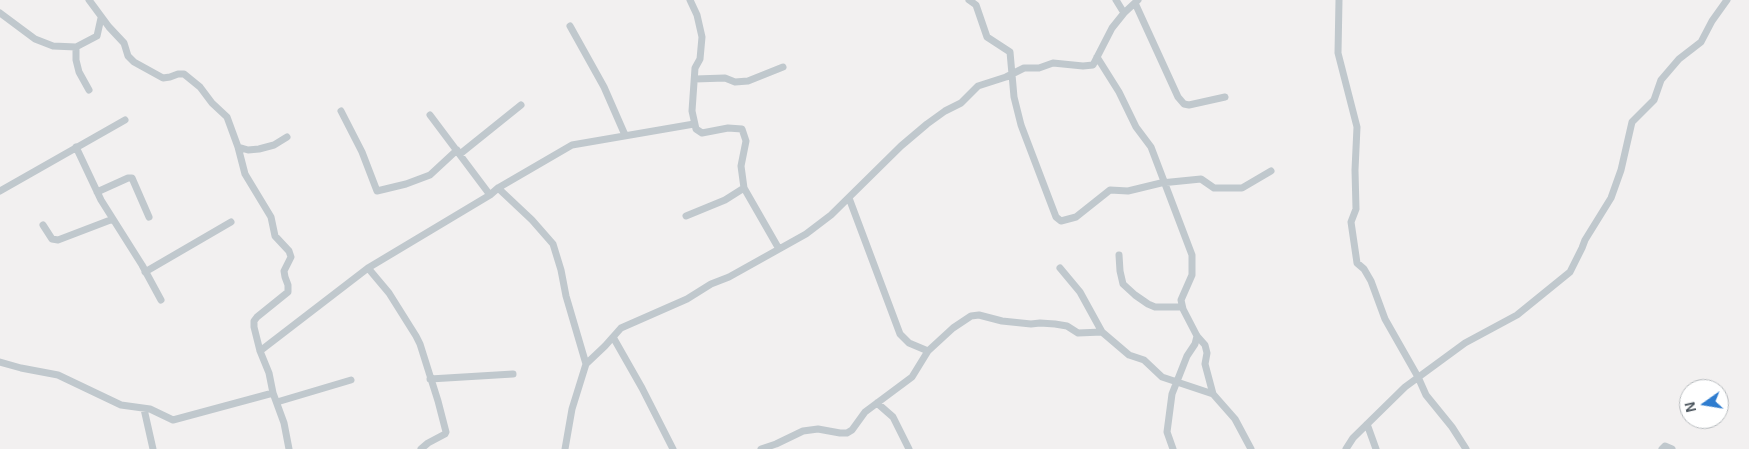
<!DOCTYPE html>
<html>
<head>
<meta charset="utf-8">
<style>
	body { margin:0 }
	#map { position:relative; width:1749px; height:449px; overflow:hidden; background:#f2f0f0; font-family:Arial,sans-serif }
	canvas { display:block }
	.north { position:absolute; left:1679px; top:379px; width:50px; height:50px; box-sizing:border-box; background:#fff; border:1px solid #b7bbbe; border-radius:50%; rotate:257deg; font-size:14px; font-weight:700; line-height:20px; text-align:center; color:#4a545c }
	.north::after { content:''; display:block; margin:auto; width:18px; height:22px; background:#2e7ccf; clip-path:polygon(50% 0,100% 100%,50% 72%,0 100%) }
</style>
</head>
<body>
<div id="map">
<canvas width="1749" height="449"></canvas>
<div class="north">N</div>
</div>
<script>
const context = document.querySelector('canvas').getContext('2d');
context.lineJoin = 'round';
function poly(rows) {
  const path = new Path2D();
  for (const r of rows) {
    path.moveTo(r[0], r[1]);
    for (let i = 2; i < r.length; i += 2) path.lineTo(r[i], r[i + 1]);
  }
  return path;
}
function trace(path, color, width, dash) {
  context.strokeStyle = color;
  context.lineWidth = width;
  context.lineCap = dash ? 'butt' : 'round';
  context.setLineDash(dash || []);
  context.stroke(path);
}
trace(poly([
	[89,0,109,27,124,43,128,56,134,62,163,78,170,77,178,74,184,74,200,87,212,103,227,117,238,147,245,174,271,217,275,236,289,251,291,257,284,271,285,277,288,285,288,292,257,317,254,321,254,327,260,351,269,373,273,393,284,423,289,449],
	[690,0,697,15,702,37,700,59,695,68,692,111,696,129,702,133,728,128,742,129,746,141,741,166,744,188,779,249],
	[969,0,976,5,987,37,1010,52,1014,97,1021,125,1056,217,1061,221,1076,217,1110,190,1128,191,1161,183,1201,179,1214,188,1242,188,1271,171],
	[1116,0,1124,13],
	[1339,0,1338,53,1357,127,1355,170,1356,209,1351,222,1357,263,1364,269,1371,281,1385,319,1418,377,1426,395,1452,427,1466,449],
	[1135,3,1178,97,1184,104,1189,105,1225,97],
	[0,13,35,39,53,46,76,47],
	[570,26,604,87,625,135],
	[1097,57,1119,92,1136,127,1151,147,1192,255,1192,275,1181,300,1183,309,1197,336,1205,345,1207,353,1205,364,1213,394],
	[695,79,725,78,735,82,748,81,783,67],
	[89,90,79,72,76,60,76,47,97,36,101,18],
	[341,111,362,152,377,191,406,184,430,175,457,150],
	[430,115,490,195],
	[76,147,101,200,142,265,161,300],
	[238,147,248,150,259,149,274,145,287,137],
	[460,154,521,105],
	[498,188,532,220,553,244,561,270,566,296,586,364],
	[0,191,125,120],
	[97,192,128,178,132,178,149,217],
	[849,198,900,334,909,343,928,351],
	[686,216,725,200,744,188],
	[43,225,52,239,58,240,113,219],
	[1119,255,1120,271,1123,284,1135,295,1148,304,1155,307,1182,307],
	[368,268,389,293,416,336,420,344,438,401,446,432,445,434,428,443,421,449],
	[1060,268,1080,292,1102,332,1129,355,1144,360,1162,377,1213,394,1235,419,1251,449],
	[145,272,231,222],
	[613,337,642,388,673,449],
	[260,351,368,268,490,195,498,188,572,145,694,124],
	[0,362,21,368,58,375,121,405,150,409,173,420,273,393],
	[430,379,513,374],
	[277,402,351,380],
	[877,403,893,417,909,449],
	[144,409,153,449],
	[1367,424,1376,449],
	[565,449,572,409,586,364,605,346,621,328,687,299,711,284,729,277,806,234,831,215,901,146,927,124,945,111,961,103,978,86,1006,77,1024,68,1039,68,1053,63,1083,66,1093,65,1112,28,1124,13,1138,0],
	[761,449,776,444,803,431,818,429,840,433,847,433,852,430,865,412,912,377,928,351,953,328,971,316,979,315,1002,321,1031,324,1040,323,1055,324,1067,326,1078,333,1102,332],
	[1173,449,1167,432,1172,394,1187,356,1195,344,1197,336],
	[1346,449,1353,438,1405,387,1465,343,1517,315,1570,272,1582,248,1585,240,1611,198,1621,170,1632,122,1654,100,1661,80,1679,59,1701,42,1712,21,1727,0],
	[1662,449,1665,446,1672,449]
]), '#c0c8cd', 7);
</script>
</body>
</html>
